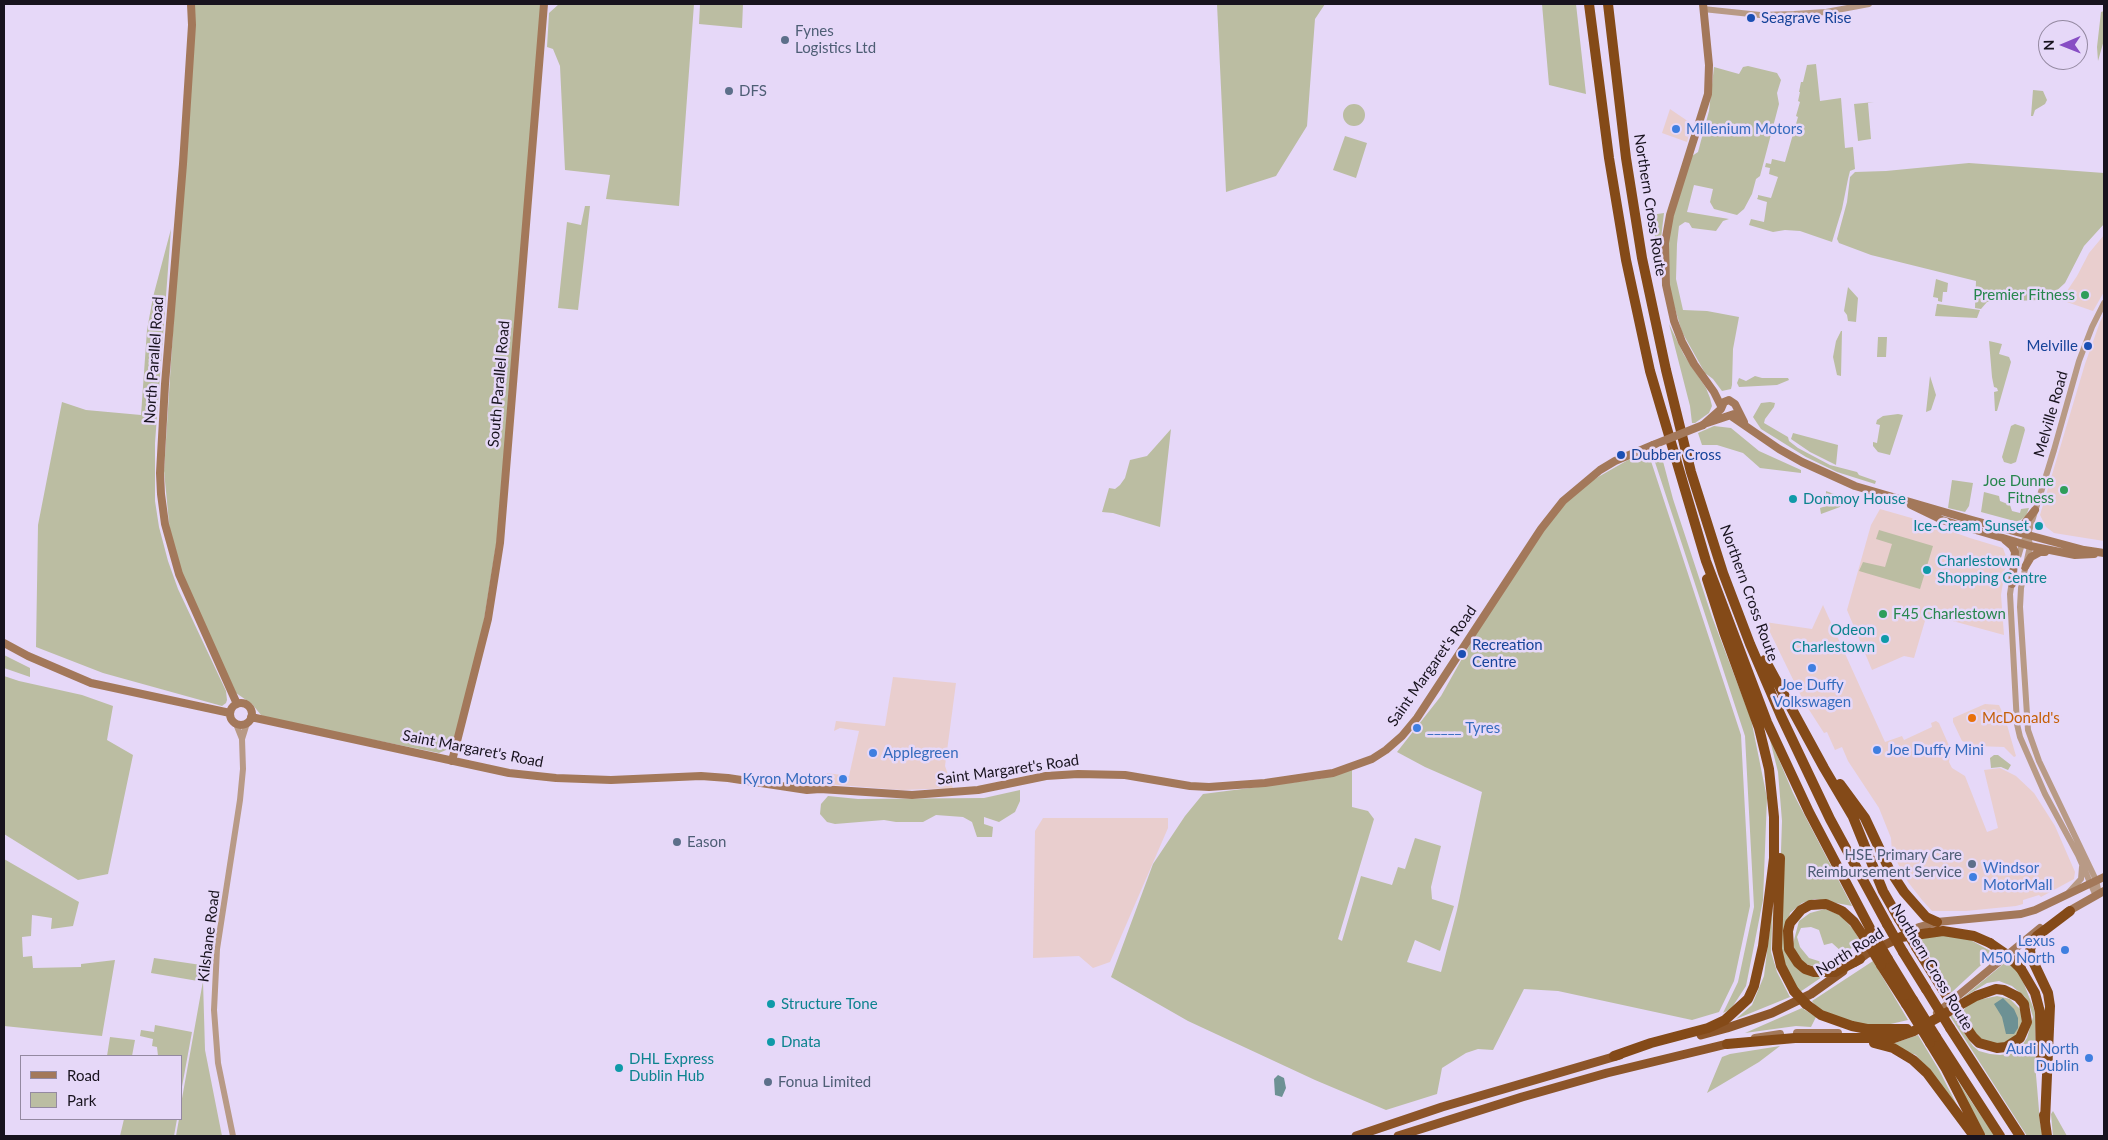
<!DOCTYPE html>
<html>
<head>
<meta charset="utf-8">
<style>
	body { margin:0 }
	#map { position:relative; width:2108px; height:1140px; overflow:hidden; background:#e6d8f8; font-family:Lato,sans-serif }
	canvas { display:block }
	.frame { position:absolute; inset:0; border:5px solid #18131e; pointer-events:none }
	.legend { position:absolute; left:20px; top:1055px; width:162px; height:65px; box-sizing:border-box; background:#e6d8f8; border:1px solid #9489a1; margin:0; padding:6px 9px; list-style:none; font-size:15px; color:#18131e }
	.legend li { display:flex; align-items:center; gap:10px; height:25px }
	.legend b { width:25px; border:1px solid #9489a1 }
	.north { position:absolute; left:2038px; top:20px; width:50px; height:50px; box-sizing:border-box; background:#e6d8f8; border:1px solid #9489a1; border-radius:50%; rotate:269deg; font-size:14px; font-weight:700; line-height:20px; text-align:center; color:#18131e }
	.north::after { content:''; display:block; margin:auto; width:18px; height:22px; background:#874dc4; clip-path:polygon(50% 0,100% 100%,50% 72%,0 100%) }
</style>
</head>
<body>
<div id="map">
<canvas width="2108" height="1140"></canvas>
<div class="frame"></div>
<ul class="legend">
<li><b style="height:6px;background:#a3785a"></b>Road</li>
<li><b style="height:14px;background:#bbbda2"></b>Park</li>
</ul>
<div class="north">N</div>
</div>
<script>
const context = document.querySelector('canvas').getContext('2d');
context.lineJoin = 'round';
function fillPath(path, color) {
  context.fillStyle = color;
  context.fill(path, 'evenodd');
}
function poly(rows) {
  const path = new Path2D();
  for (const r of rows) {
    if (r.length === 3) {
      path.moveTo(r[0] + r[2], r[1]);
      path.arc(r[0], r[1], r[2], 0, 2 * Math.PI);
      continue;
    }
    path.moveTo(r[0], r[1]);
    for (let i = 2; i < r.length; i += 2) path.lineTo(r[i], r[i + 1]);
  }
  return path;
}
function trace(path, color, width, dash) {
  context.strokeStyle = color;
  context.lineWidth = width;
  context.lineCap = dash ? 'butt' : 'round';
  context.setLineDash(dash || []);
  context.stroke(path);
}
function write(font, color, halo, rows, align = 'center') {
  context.font = font + ' Lato,sans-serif';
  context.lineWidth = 5;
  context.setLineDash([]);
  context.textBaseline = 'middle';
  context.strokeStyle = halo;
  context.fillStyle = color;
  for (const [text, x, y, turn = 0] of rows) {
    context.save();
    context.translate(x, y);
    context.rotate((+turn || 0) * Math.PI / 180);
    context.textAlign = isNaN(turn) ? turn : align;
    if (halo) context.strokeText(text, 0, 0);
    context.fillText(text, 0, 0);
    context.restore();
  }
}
fillPath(poly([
	[1670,109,1692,124,1687,142,1662,133],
	[2104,235,2104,292,2093,311,2061,300,2077,276,2089,253],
	[2104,314,2104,541,2054,533,2046,527,2040,515,2085,364,2100,322],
	[1880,509,1922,521,1970,538,2003,548,2007,559,2001,595,2004,635,1927,614,1914,658,1904,656,1872,670,1847,610,1871,525],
	[1823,605,1885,742,1902,736,1904,740,1932,727,1931,723,1936,721,1939,723,1951,750,1949,762,1952,768,1965,776,1987,832,1998,828,1984,770,2000,768,2016,776,2034,793,2055,826,2075,872,2074,879,2041,897,2039,895,2023,900,2023,904,2016,906,1966,911,1932,911,1922,900,1908,882,1892,853,1891,838,1879,808,1848,761,1842,747,1835,750,1827,732,1824,733,1804,702,1765,622,1812,629],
	[893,677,956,683,945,766,953,788,902,790,826,784,827,773,849,776,859,731,840,728,834,731,836,721,885,726],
	[1985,704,1999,705,2005,718,2016,756,2014,757,2004,747,1975,746,1962,741,1953,722,1953,718],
	[1043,818,1168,818,1168,828,1110,962,1093,968,1079,956,1033,958,1035,831]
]), '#e9cece');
fillPath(poly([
	[194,4,541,4,497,539,483,626,453,744,446,750,439,753,270,719,261,715,252,704,236,693,189,591,177,560,170,533,164,471],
	[559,4,694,4,679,206,606,199,610,175,565,170,560,66,553,49,547,47,549,13],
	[700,4,743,4,742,28,699,24],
	[1217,4,1325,4,1315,19,1307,126,1276,176,1226,192],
	[1542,4,1576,4,1586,94,1549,85],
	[2104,11,2104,40,2098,61,2097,47,2101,12],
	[1816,64,1820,101,1841,98,1845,148,1853,147,1855,169,1850,171,1848,179,1842,209,1832,242,1800,231,1785,230,1773,232,1749,225,1751,219,1764,222,1767,202,1757,199,1758,197,1758,195,1771,198,1778,177,1769,174,1770,168,1765,167,1766,163,1771,164,1772,159,1785,162,1798,117,1796,116,1800,102,1798,101,1800,92,1799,92,1801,82,1803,82,1807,65],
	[1748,66,1777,73,1781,80,1777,93,1779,104,1760,176,1756,179,1752,194,1744,209,1737,215,1714,209,1710,202,1713,189,1694,185,1687,212,1729,219,1723,221,1716,231,1692,228,1689,223,1685,222,1679,226,1677,244,1676,279,1683,310,1707,311,1739,317,1733,349,1732,385,1731,389,1722,391,1713,379,1705,373,1682,332,1670,292,1668,242,1674,212,1692,156,1698,152,1709,111,1714,67,1739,74,1743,67],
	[2033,90,2043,91,2047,100,2045,104,2035,110,2033,116,2031,116],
	[1874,102,1868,103,1871,139,1858,141,1854,104],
	[1354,115,11],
	[1345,136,1367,143,1356,178,1333,170],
	[1969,163,2104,173,2104,224,2084,246,2065,283,2053,294,2040,300,1987,302,1981,309,1975,308,1976,281,1871,255,1839,243,1837,239,1847,202,1850,177,1855,172,1886,171],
	[585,206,590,206,578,310,558,308,567,222,581,225],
	[1664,213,1660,247,1657,247,1651,215],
	[171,229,155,443,155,501,159,527,168,561,178,589,226,691,227,700,226,703,222,706,103,673,36,647,38,525,62,402,86,410,141,415,147,330,153,297],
	[1936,279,1948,283,1947,292,1943,292,1942,302,1938,301,1938,298,1933,297],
	[1848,287,1858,298,1856,322,1848,321,1847,315,1844,311],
	[1937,304,1938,304,1980,310,1977,318,1935,316],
	[1669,324,1684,355,1706,388,1710,398,1712,406,1709,413,1695,423,1692,423,1690,406],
	[1841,331,1842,331,1841,376,1837,375,1833,357,1836,341],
	[1878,337,1887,337,1886,357,1877,357],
	[1989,341,2002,344,1999,354,2009,357,2011,362,1997,411,1995,411,1994,392,1998,391,1997,388,1994,387,1992,377],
	[1755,376,1762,378,1788,378,1789,380,1777,385,1739,387,1737,383,1739,378,1746,381],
	[1930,376,1936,395,1931,410,1926,412],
	[1770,402,1775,403,1774,407,1765,419,1764,423,1788,437,1789,441,1798,448,1830,465,1857,472,1859,475,1876,481,1875,484,1837,472,1806,457,1761,429,1753,417,1761,403],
	[1898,414,1903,415,1890,455,1878,452,1873,446,1873,442,1877,443,1880,425,1876,424,1877,420,1883,416],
	[2015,424,2024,427,2025,430,2016,462,2011,464,2004,462,2002,457,2011,426],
	[1714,426,1731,428,1759,451,1801,470,1801,473,1760,468,1743,453,1717,445,1702,445,1698,433],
	[1171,429,1160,527,1113,513,1102,512,1109,488,1115,489,1120,485,1125,478,1130,460,1147,456],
	[1793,433,1838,445,1836,465,1810,452,1791,439],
	[1660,450,1673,499,1712,617,1751,719,1767,798,1763,900,1746,986,1731,1009,1723,1013,1738,982,1754,907,1745,736,1652,453],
	[1648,452,1741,735,1750,906,1734,981,1719,1012,1692,1020,1558,991,1524,989,1493,1050,1478,1049,1466,1053,1442,1068,1437,1094,1386,1110,1315,1080,1188,1021,1111,977,1153,864,1185,816,1203,794,1320,779,1352,769,1352,807,1368,811,1374,819,1338,939,1342,941,1361,876,1392,885,1398,867,1405,869,1415,838,1441,846,1431,887,1432,899,1454,906,1440,951,1415,940,1407,962,1441,972,1457,910,1482,792,1425,767,1397,752,1441,696,1495,600,1548,524,1566,502,1591,481,1628,460],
	[1952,480,1973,483,1969,506,1965,512,1948,508],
	[1826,491,1842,497,1844,500,1840,507,1821,514,1820,508,1826,506],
	[1984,492,1999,496,2000,501,2010,505,2012,511,2020,513,2021,509,2029,508,2026,516,2018,522,1981,512],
	[1879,530,1933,546,1920,589,1859,571,1863,562,1885,567,1892,544,1876,539],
	[4,655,30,668,30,677,4,668],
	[4,676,19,681,82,695,113,706,107,740,133,755,108,874,78,880,4,834],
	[1769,736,1793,793,1852,906,1815,899,1802,903,1790,913,1785,936,1787,954,1802,973,1822,977,1800,992,1789,979,1778,941,1782,821,1778,772],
	[1994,755,1998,755,2011,765,2008,770,2001,767,1991,768,1990,758],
	[1020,790,1020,801,1015,812,999,822,984,817,984,824,993,827,992,837,977,837,972,822,963,817,936,815,923,822,896,822,884,820,835,824,827,822,820,814,821,804,828,796,858,799,984,798],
	[4,859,79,902,73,926,51,929,52,918,32,915,31,936,22,937,23,957,32,956,33,968,81,967,81,964,115,960,102,1036,4,1026],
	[1773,903,1771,952,1777,972,1790,997,1736,1019,1752,1005,1764,976],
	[1825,909,1840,915,1853,929,1862,944,1842,952,1832,943,1824,945,1819,930,1811,927,1801,928,1797,937,1800,947,1809,958,1828,964,1829,967,1820,968,1806,964,1797,957,1793,944,1799,921,1810,913],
	[1938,935,1967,938,1994,953,1951,993,1919,938],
	[154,958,201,965,198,981,151,973],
	[1873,961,1908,1020,1882,1026,1859,1024,1819,1010,1812,1001],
	[2007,961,2017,971,2024,984,2035,1012,2036,1075,2040,1122,2043,1136,2027,1136,1950,1016,1952,1015,1973,1046,1979,1051,1990,1054,2000,1055,2014,1053,2021,1047,2027,1038,2033,1017,2030,1007,2025,997,2012,986,1999,981,1987,983,1961,999],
	[203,981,205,1050,222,1136,176,1136,179,1119,181,1119,181,1104],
	[1997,996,2010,999,2020,1009,2023,1018,2019,1034,2008,1042,1995,1045,1981,1040,1973,1032,1962,1013,1967,1005,1978,1000],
	[1802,1008,1816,1017,1811,1027,1796,1026,1745,1033],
	[155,1025,192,1032,181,1092,181,1056,158,1056,157,1047,152,1046,153,1039,140,1036,141,1030,154,1032],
	[1918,1035,1939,1070,1958,1107,1916,1055,1889,1045],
	[1928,1035,1973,1104,1995,1136,1984,1136],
	[110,1037,135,1040,132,1056,107,1056],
	[1780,1046,1759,1062,1707,1093,1722,1057,1730,1054],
	[2053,1111,2067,1136,2053,1136,2051,1114],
	[124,1119,177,1119,174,1136,120,1136]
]), '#bbbda2');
fillPath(poly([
	[2003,998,2014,1009,2018,1018,2018,1028,2014,1034,2006,1034,2002,1017,1994,1004],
	[1278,1075,1284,1078,1286,1088,1282,1097,1275,1095,1274,1079]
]), '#6d9194');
trace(poly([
	[1703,9,1760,15,1794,14,1826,12,1869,4],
	[2028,534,2030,546,2021,588,2020,607,2028,730,2039,761,2096,880,2099,894],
	[2016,564,2022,544,2028,534,2054,450,2079,361,2092,327,2104,303],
	[2012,581,2010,594,2017,724,2020,737,2045,794,2078,855,2096,896],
	[242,739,247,723],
	[2069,892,2081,879,2082,867],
	[233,1136,218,1063,214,1010,217,949,240,800,243,769,242,739,236,724]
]), '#b89a86', 6);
trace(poly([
	[191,4,192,25,183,164,165,384,160,473,161,494,165,524,179,574,237,704],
	[1703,4,1709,65,1708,94,1670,215,1665,243,1666,285,1674,321,1682,342,1694,364,1714,392,1721,406],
	[1731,416,1779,449,1802,462,1855,486,1972,520,2084,550,2104,553],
	[1707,423,1734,414],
	[1703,425,1721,409,1724,402,1729,400,1735,404,1744,422],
	[1911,505,1942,520,2030,546,2075,555,2094,554],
	[2010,526,2018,527,2024,524,2035,510],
	[2005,540,2012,546,2015,552,2012,584],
	[2025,567,2031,557,2040,552,2045,552],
	[4,643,28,656,91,683,230,713],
	[241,714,11],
	[251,717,509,773,556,778,611,780,701,776,728,778,807,790,820,789,912,795,978,790,1046,776,1078,774,1125,775,1190,786,1209,787,1265,783,1333,773,1372,759,1386,750,1402,736,1417,718,1541,529,1563,501,1600,470,1615,461,1653,445],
	[452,761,488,619,500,543,544,4],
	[2067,912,2104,891],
	[1905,935,1919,927,1937,922,2021,914,2035,910,2104,877],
	[1937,1013,2040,928],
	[1797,1033,1838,1033],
	[1755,1038,1780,1034]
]), '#a3785a', 8);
trace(poly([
	[1855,962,1866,954,1901,937],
	[1701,1035,1727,1028,1772,1013,1811,994,1843,971],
	[1356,1136,1442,1107,1620,1055],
	[1398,1136,1522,1097,1607,1073,1727,1044]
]), '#8c5529', 9);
trace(poly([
	[1589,4,1609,158,1626,260,1650,371,1706,561,1767,722,1809,812,1872,932],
	[1608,4,1626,158,1642,258,1666,370,1691,472,1723,573,1750,644,1781,716,1830,819,1887,924],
	[1765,660,1824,768,1853,817,1883,891,1899,919],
	[1840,784,1865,818,1889,869,1904,892,1926,917,1937,922],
	[1780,858,1777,949,1781,966,1794,991],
	[1901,937,1943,931,1974,936,1990,943],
	[1916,947,1943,990],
	[1903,952,1926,989],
	[1860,959,1835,972,1814,972,1805,969,1798,963,1789,949,1788,931,1790,923,1801,910,1810,905,1826,904,1842,911,1854,922,1864,937],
	[1888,959,1913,1000],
	[1881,965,1906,1004],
	[2021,969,2035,993,2040,1012,2041,1068],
	[1806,1004,1821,1015,1852,1026,1867,1029,1907,1029],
	[1950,1028,2020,1136],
	[1936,1037,2000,1136],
	[1874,1043,1893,1048,1913,1060,1927,1073,1974,1136],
	[1930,1043,1946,1069,1980,1135],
	[1727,1044,1795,1038,1894,1038,1914,1031,1976,996,1996,989,2004,990,2018,997,2024,1004,2027,1022,2020,1038,2006,1047,1997,1048,1979,1043,1973,1037,1962,1021],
	[1614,1056,1651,1043,1708,1028,1725,1020,1748,999,1754,986,1763,946,1774,858,1774,817,1769,769,1759,728,1724,632,1707,579],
	[2044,1115,2047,1136],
	[2045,1121,2050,1006,2048,993,2031,957,2030,950,2032,943,2037,936,2070,911]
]), '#844a18', 10);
trace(poly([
	[1653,445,1703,425]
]), '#a3785a', 8);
trace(poly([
	[1899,919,1916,947],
	[1887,924,1903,952],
	[1872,932,1888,959],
	[1864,937,1881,965],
	[1990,943,2006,954,2021,969],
	[1926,989,1950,1028],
	[1943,990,1962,1021],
	[1794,991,1806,1004],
	[1913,1000,1936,1037],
	[1906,1004,1930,1043]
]), '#844a18', 10);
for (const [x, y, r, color] of [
	[1751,18,5,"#1a4fb4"],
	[785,40,5,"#5c6f8a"],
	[729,91,5,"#5c6f8a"],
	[1676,129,5,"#3f7fe0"],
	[2085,295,5,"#2e9e5b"],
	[2088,346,5,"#1a4fb4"],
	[1621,455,5,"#1a4fb4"],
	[2064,490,5,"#2e9e5b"],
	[1793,499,5,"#0f9aa8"],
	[2039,526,5,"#0f9aa8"],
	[1927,570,5,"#0f9aa8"],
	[1883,614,5,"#2e9e5b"],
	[1885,639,5,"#0f9aa8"],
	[1462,654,5,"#1a4fb4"],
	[1812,668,5,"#3f7fe0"],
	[1972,718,5,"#e8710a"],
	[1417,728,5,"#3f7fe0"],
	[1877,750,5,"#3f7fe0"],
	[873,753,5,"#3f7fe0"],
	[843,779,5,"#3f7fe0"],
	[677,842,5,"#5c6f8a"],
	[1972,864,5,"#5c6f8a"],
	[1973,877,5,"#3f7fe0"],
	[2065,950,5,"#3f7fe0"],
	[771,1004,5,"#0f9aa8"],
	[771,1042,5,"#0f9aa8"],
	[2089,1058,5,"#3f7fe0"],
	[619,1068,5,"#0f9aa8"],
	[768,1082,5,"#5c6f8a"]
]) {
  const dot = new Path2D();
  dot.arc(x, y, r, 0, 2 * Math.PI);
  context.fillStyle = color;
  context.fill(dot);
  trace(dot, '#e6d8f8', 2);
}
write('15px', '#164399', '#e6d8f8', [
	["Seagrave Rise",1761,18],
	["Melville",2078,346,"right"],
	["Dubber Cross",1631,455],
	["Recreation",1472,645],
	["Centre",1472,662]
], 'left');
write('15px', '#4e5e75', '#e6d8f8', [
	["Fynes",795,31],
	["Logistics Ltd",795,48],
	["DFS",739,91],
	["Eason",687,842],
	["HSE Primary Care",1962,855,"right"],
	["Reimbursement Service",1962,872,"right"],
	["Fonua Limited",778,1082]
], 'left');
write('15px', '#366cbe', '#e6d8f8', [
	["Millenium Motors",1686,129],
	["Joe Duffy",1812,685,"center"],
	["Volkswagen",1812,702,"center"],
	["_____ Tyres",1427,728],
	["Joe Duffy Mini",1887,750],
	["Applegreen",883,753],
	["Kyron Motors",833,779,"right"],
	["Windsor",1983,868],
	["MotorMall",1983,885],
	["Lexus",2055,941,"right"],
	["M50 North",2055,958,"right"],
	["Audi North",2079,1049,"right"],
	["Dublin",2079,1066,"right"]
], 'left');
write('15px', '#18131e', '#e6d8f8', [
	["Northern Cross Route",1650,205,81],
	["North Parallel Road",154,360,-86],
	["South Parallel Road",499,384,-85],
	["Melville Road",2051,414,-74],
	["Northern Cross Route",1749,593,70],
	["Saint Margaret's Road",1432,666,-55],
	["Saint Margaret's Road",473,749,11],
	["Saint Margaret's Road",1008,770,-8],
	["Kilshane Road",209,936,-83],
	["North Road",1850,952,-32],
	["Northern Cross Route",1932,967,59]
]);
write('15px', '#27864d', '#e6d8f8', [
	["Premier Fitness",2075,295],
	["Joe Dunne",2054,481],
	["Fitness",2054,498],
	["F45 Charlestown",1893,614,"left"]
], 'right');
write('15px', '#0d838f', '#e6d8f8', [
	["Donmoy House",1803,499],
	["Ice-Cream Sunset",2029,526,"right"],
	["Charlestown",1937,561],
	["Shopping Centre",1937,578],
	["Odeon",1875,630,"right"],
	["Charlestown",1875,647,"right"],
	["Structure Tone",781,1004],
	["Dnata",781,1042],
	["DHL Express",629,1059],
	["Dublin Hub",629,1076]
], 'left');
write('15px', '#c56008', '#e6d8f8', [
	["McDonald's",1982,718]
], 'left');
</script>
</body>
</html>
